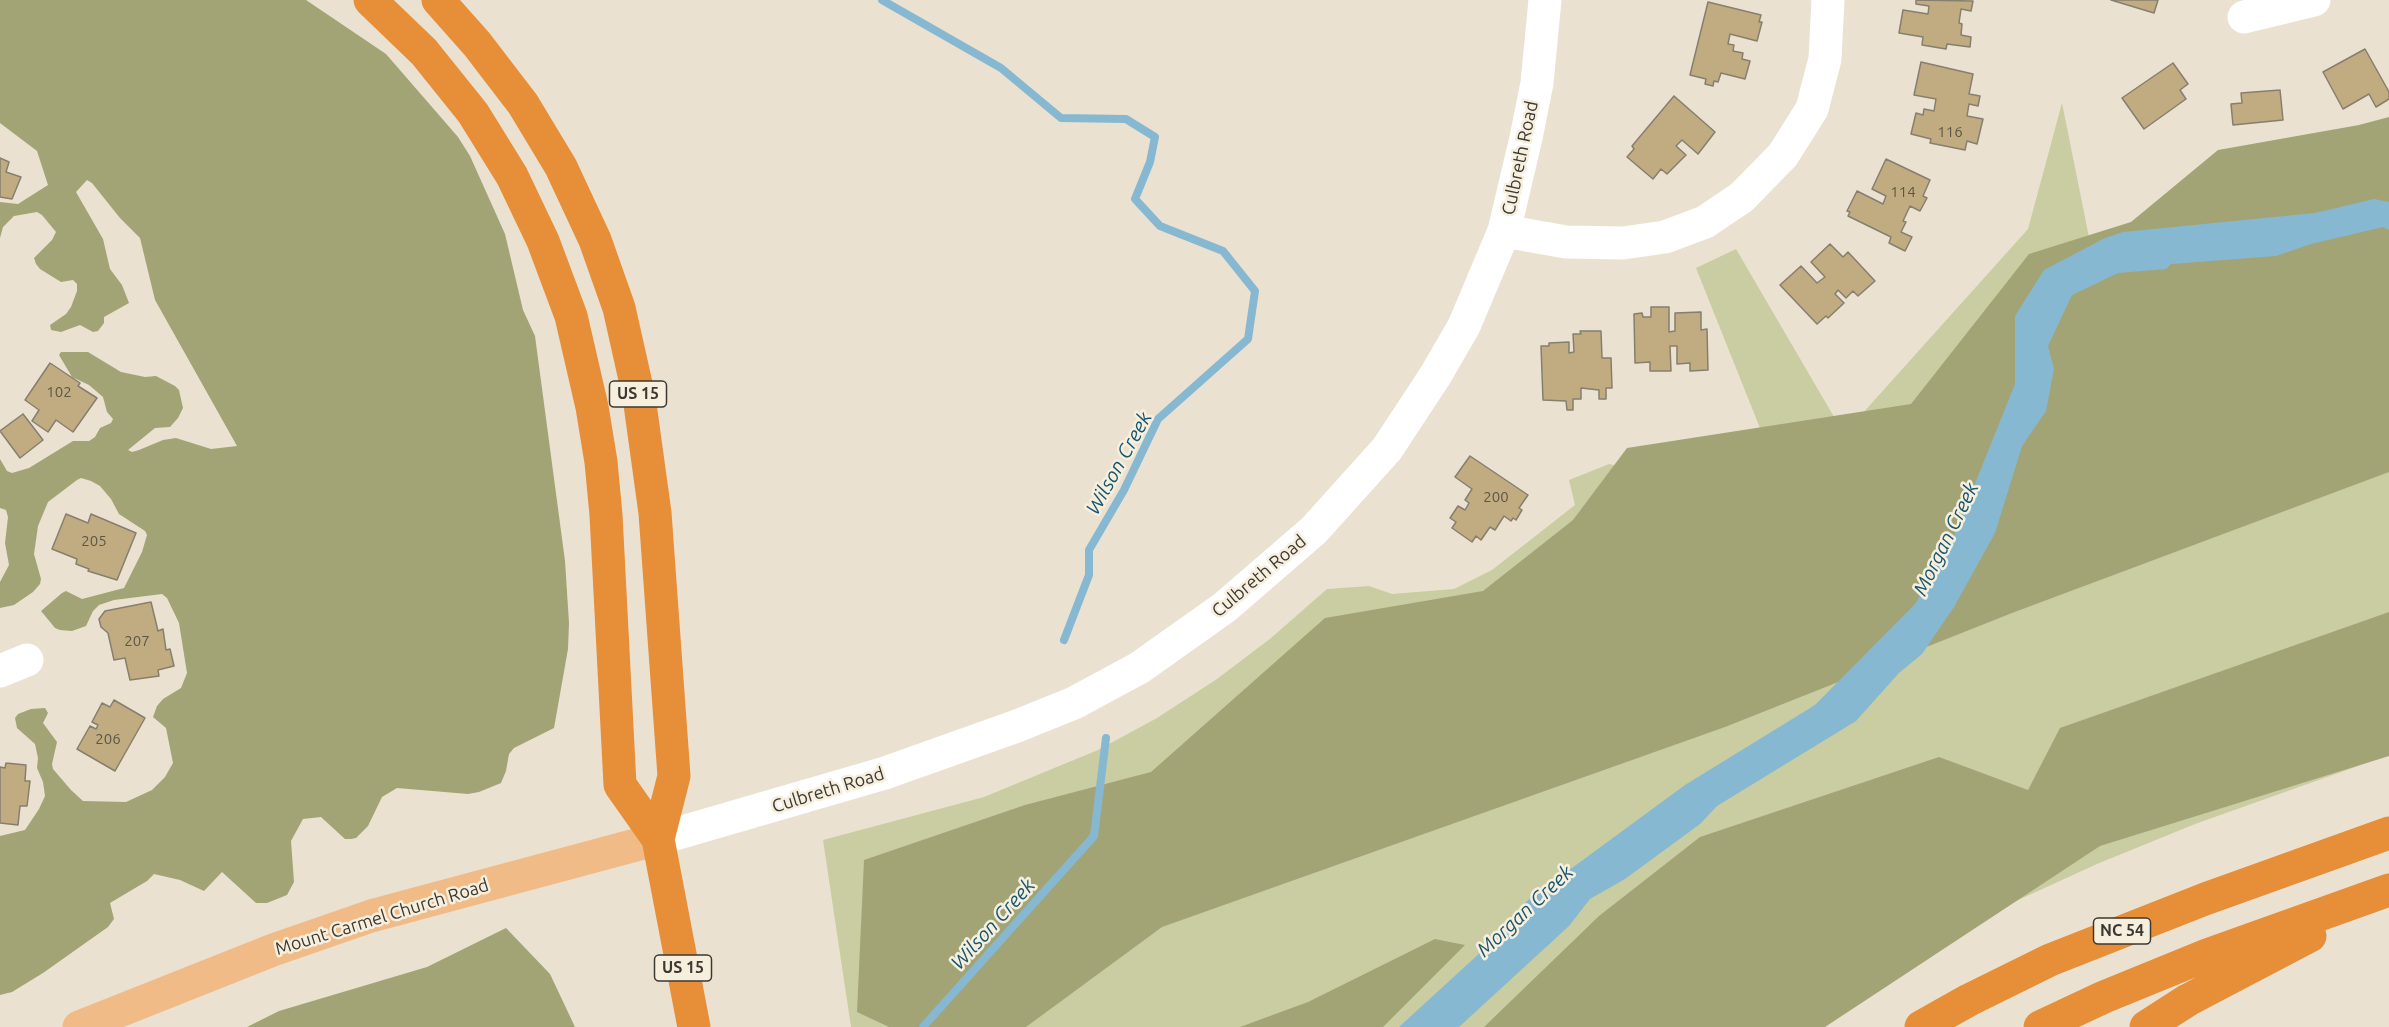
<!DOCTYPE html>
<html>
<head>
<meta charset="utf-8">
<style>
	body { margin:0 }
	canvas { display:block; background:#eae1d0 }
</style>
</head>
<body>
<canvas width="2389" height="1027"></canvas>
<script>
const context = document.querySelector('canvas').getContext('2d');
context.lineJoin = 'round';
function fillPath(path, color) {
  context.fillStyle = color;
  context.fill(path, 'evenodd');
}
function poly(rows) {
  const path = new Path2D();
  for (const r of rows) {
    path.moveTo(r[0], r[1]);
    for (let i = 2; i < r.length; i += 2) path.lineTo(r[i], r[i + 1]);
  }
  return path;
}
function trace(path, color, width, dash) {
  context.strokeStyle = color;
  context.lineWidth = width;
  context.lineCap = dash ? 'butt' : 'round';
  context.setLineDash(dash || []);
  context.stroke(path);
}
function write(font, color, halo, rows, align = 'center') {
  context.font = font + ' Ubuntu,sans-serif';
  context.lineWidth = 5;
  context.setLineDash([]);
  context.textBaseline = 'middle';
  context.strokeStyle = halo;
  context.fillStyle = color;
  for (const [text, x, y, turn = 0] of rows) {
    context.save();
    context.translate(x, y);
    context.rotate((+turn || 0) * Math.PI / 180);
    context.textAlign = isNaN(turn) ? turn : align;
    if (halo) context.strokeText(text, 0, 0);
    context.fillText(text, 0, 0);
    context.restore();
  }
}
fillPath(poly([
	[2062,103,2094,262,2389,174,2389,755,2195,824,2097,864,2003,907,1775,1027,851,1027,823,840,984,797,1098,750,1157,718,1217,679,1271,638,1327,589,1369,586,1392,594,1454,589,1492,570,1575,505,1569,480,1609,464,1790,503,1696,268,1736,249,1844,434,2028,229]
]), '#cacda1');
fillPath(poly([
	[0,0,306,0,386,54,458,137,470,156,505,234,523,310,535,336,565,561,569,623,568,649,554,728,514,748,509,754,506,771,501,783,479,792,468,794,397,788,382,797,368,826,356,838,351,839,345,839,321,817,303,819,291,841,294,882,287,895,267,903,256,903,222,872,204,891,180,880,154,874,147,881,110,903,114,919,108,927,43,973,12,992,0,995,0,836,25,830,39,809,45,796,43,782,37,768,38,758,35,744,17,728,15,718,18,714,31,709,45,708,48,713,43,723,57,742,52,764,53,769,71,790,83,801,126,802,152,790,165,777,173,763,166,728,153,717,157,706,163,699,181,688,187,673,179,623,167,598,162,594,114,600,99,605,93,611,86,626,72,631,60,630,55,628,41,611,62,593,66,591,82,599,124,588,142,552,147,535,145,531,119,514,111,499,100,486,91,481,81,478,77,480,48,502,38,526,34,554,41,579,40,584,33,592,14,605,0,608,0,582,9,565,5,543,8,517,6,510,0,508,0,459,7,471,12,473,29,468,73,441,89,441,95,437,100,428,111,423,113,419,107,412,103,397,89,385,72,377,59,355,61,352,88,352,121,372,145,377,156,376,175,386,179,390,183,408,178,418,170,427,155,428,128,450,132,452,139,450,163,440,176,438,211,449,237,446,155,300,140,238,120,218,92,183,87,180,76,192,103,239,110,269,122,285,129,303,104,317,104,323,98,331,93,332,80,325,61,332,51,330,50,325,66,314,71,307,77,291,77,284,73,280,61,282,40,269,36,264,34,258,52,240,56,232,42,215,37,212,14,216,3,227,0,238,0,202,18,204,48,185,37,151,0,123],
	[2389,117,2389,472,2012,613,1725,727,1162,927,1026,1027,889,1027,857,1012,864,860,1025,805,1151,772,1325,618,1483,591,1573,520,1627,448,1911,404,2029,254,2131,222,2218,150,2359,125],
	[2389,612,2389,756,2100,846,1825,1027,1484,1027,1599,916,1700,837,1939,757,2028,790,2060,728],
	[506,928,550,974,575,1027,247,1027,279,1011,427,967],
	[1435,939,1465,945,1383,1027,1240,1027,1308,1002]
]), '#a2a476');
fillPath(poly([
	[2374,199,2389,202,2389,230,2383,227,2311,244,2276,256,2171,264,2166,269,2118,273,2072,295,2048,346,2054,369,2046,411,2022,446,1995,533,1954,607,1922,654,1899,673,1856,721,1717,806,1700,824,1625,879,1590,899,1569,926,1459,1027,1399,1027,1482,951,1527,901,1685,785,1815,705,1915,604,1950,546,2015,384,2015,316,2044,270,2105,238,2123,232,2315,213]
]), '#87b8d1');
fillPath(poly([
	[749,1019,751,1027,637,1027,636,1023]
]), '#eae1d0');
trace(poly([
	[882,0,1001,68,1061,118,1126,119,1155,137,1150,162,1135,199,1160,226,1223,251,1255,291,1248,339,1158,419,1124,490,1089,550,1089,575,1064,640],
	[923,1027,1094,836,1106,738]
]), '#87b8d1', 8);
const building = poly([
	[1916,0,1973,1,1971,11,1961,9,1959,23,1962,24,1961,35,1971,37,1970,47,1947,44,1946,49,1922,45,1923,37,1899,33,1903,10,1928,14,1929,6,1916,4,1916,0],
	[2111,0,2158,0,2154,13,2111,0],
	[1708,2,1761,15,1759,22,1762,22,1757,41,1730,34,1728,44,1734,45,1733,51,1743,53,1742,59,1750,61,1745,79,1721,73,1718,82,1714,81,1713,86,1705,84,1706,79,1690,75,1708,2],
	[2365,49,2389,92,2389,99,2376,107,2369,94,2343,109,2323,72,2365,49],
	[1921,62,1973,74,1969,94,1980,96,1978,106,1969,104,1967,116,1983,119,1977,144,1967,141,1965,150,1930,143,1931,139,1911,134,1916,113,1923,115,1924,109,1934,111,1936,99,1914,95,1921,62],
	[2173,63,2188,84,2180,90,2186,99,2144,129,2122,98,2173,63],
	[2280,90,2283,120,2233,125,2231,104,2242,103,2241,93,2280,90],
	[1674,96,1715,132,1698,154,1682,140,1676,146,1686,155,1667,174,1661,169,1653,179,1627,157,1634,149,1632,146,1674,96],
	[0,158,9,162,6,172,21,177,12,199,0,197,0,158],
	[1886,159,1930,180,1923,196,1927,198,1920,211,1910,206,1903,221,1906,222,1901,232,1912,237,1905,251,1889,243,1891,237,1848,216,1850,212,1847,211,1857,191,1883,204,1886,196,1872,189,1886,159],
	[1830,244,1843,257,1848,252,1875,281,1858,296,1853,291,1846,298,1838,290,1835,294,1844,303,1828,318,1826,316,1817,324,1780,285,1801,266,1817,283,1825,277,1811,262,1830,244],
	[1651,307,1669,307,1669,332,1675,331,1675,313,1701,312,1701,330,1707,329,1708,370,1690,371,1690,363,1677,364,1677,346,1670,346,1671,371,1650,371,1650,362,1635,363,1634,314,1642,313,1643,317,1651,317,1651,307],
	[1580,331,1601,331,1602,358,1611,358,1612,388,1606,388,1606,399,1599,399,1599,390,1581,388,1581,399,1573,399,1573,410,1567,410,1566,401,1543,400,1541,346,1549,346,1549,343,1569,342,1569,353,1574,352,1573,334,1581,334,1580,331],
	[50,363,80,383,78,386,97,398,73,432,56,420,48,432,32,421,39,410,25,400,50,363],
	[23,414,43,440,20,458,0,431,23,414],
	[1470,456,1528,495,1519,508,1522,510,1516,520,1513,518,1511,521,1504,516,1495,530,1490,527,1481,540,1476,536,1472,542,1452,528,1456,522,1450,518,1458,506,1465,510,1469,503,1465,500,1472,489,1455,477,1470,456],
	[66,514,88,523,91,514,136,533,117,580,88,571,89,569,76,564,77,559,52,549,66,514],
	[151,602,158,631,163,629,166,650,170,649,174,666,158,670,159,676,130,680,125,658,114,660,108,633,101,627,99,619,105,611,151,602],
	[114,700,145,718,115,771,77,749,90,726,96,729,98,725,92,722,102,703,110,707,114,700],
	[6,763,26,765,25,781,30,781,27,806,20,806,18,825,0,823,0,767,5,768,6,763]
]);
fillPath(building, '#c1ac81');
trace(building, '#867f6f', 1.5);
trace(poly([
	[2244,17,2314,0],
	[1504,231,1566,242,1623,243,1665,237,1705,222,1742,197,1783,155,1812,109,1825,59,1828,0],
	[0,671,27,660],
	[658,839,885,773,1017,726,1074,703,1139,668,1225,607,1314,530,1387,449,1435,376,1464,326,1504,231,1526,138,1537,83,1545,0]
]), '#fff', 33);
trace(poly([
	[79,1027,273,950,371,916,658,839]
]), '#f1bb88', 33);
trace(poly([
	[370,0,424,52,473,113,512,176,543,241,571,316,592,407,601,462,606,515,620,785,658,839,694,1027],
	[438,0,477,44,523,104,561,167,595,240,619,308,639,397,655,513,674,776,658,839],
	[1921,1027,1969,1000,2050,960,2205,899,2389,833],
	[2040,1027,2104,997,2207,955,2389,890],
	[2146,1027,2188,1000,2310,936]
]), '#e78e39', 33);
write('15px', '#5d5646', null, [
	["116",1950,132],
	["114",1903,192],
	["102",59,392],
	["200",1496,497],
	["205",94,541],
	["207",137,641],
	["206",108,739]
]);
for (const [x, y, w] of [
	[638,394,57],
	[2122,931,57],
	[683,968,57]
]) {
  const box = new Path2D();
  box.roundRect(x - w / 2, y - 13, w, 26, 4.5);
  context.fillStyle = '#f7efde';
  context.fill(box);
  trace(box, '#3c3932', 1.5);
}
write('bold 16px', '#3c3932', null, [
	["US 15",638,394],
	["NC 54",2122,931],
	["US 15",683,968]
]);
write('18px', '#3c3932', '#f7efde', [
	["Culbreth Road",1520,158,-78],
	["Culbreth Road",1259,576,-40],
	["Culbreth Road",828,790,-17],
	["Mount Carmel Church Road",382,917,-17]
]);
write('italic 20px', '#17566f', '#f7efde', [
	["Wilson Creek",1119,463,-61],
	["Morgan Creek",1946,539,-64],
	["Morgan Creek",1525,911,-43],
	["Wilson Creek",993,924,-48]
]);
</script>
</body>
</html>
